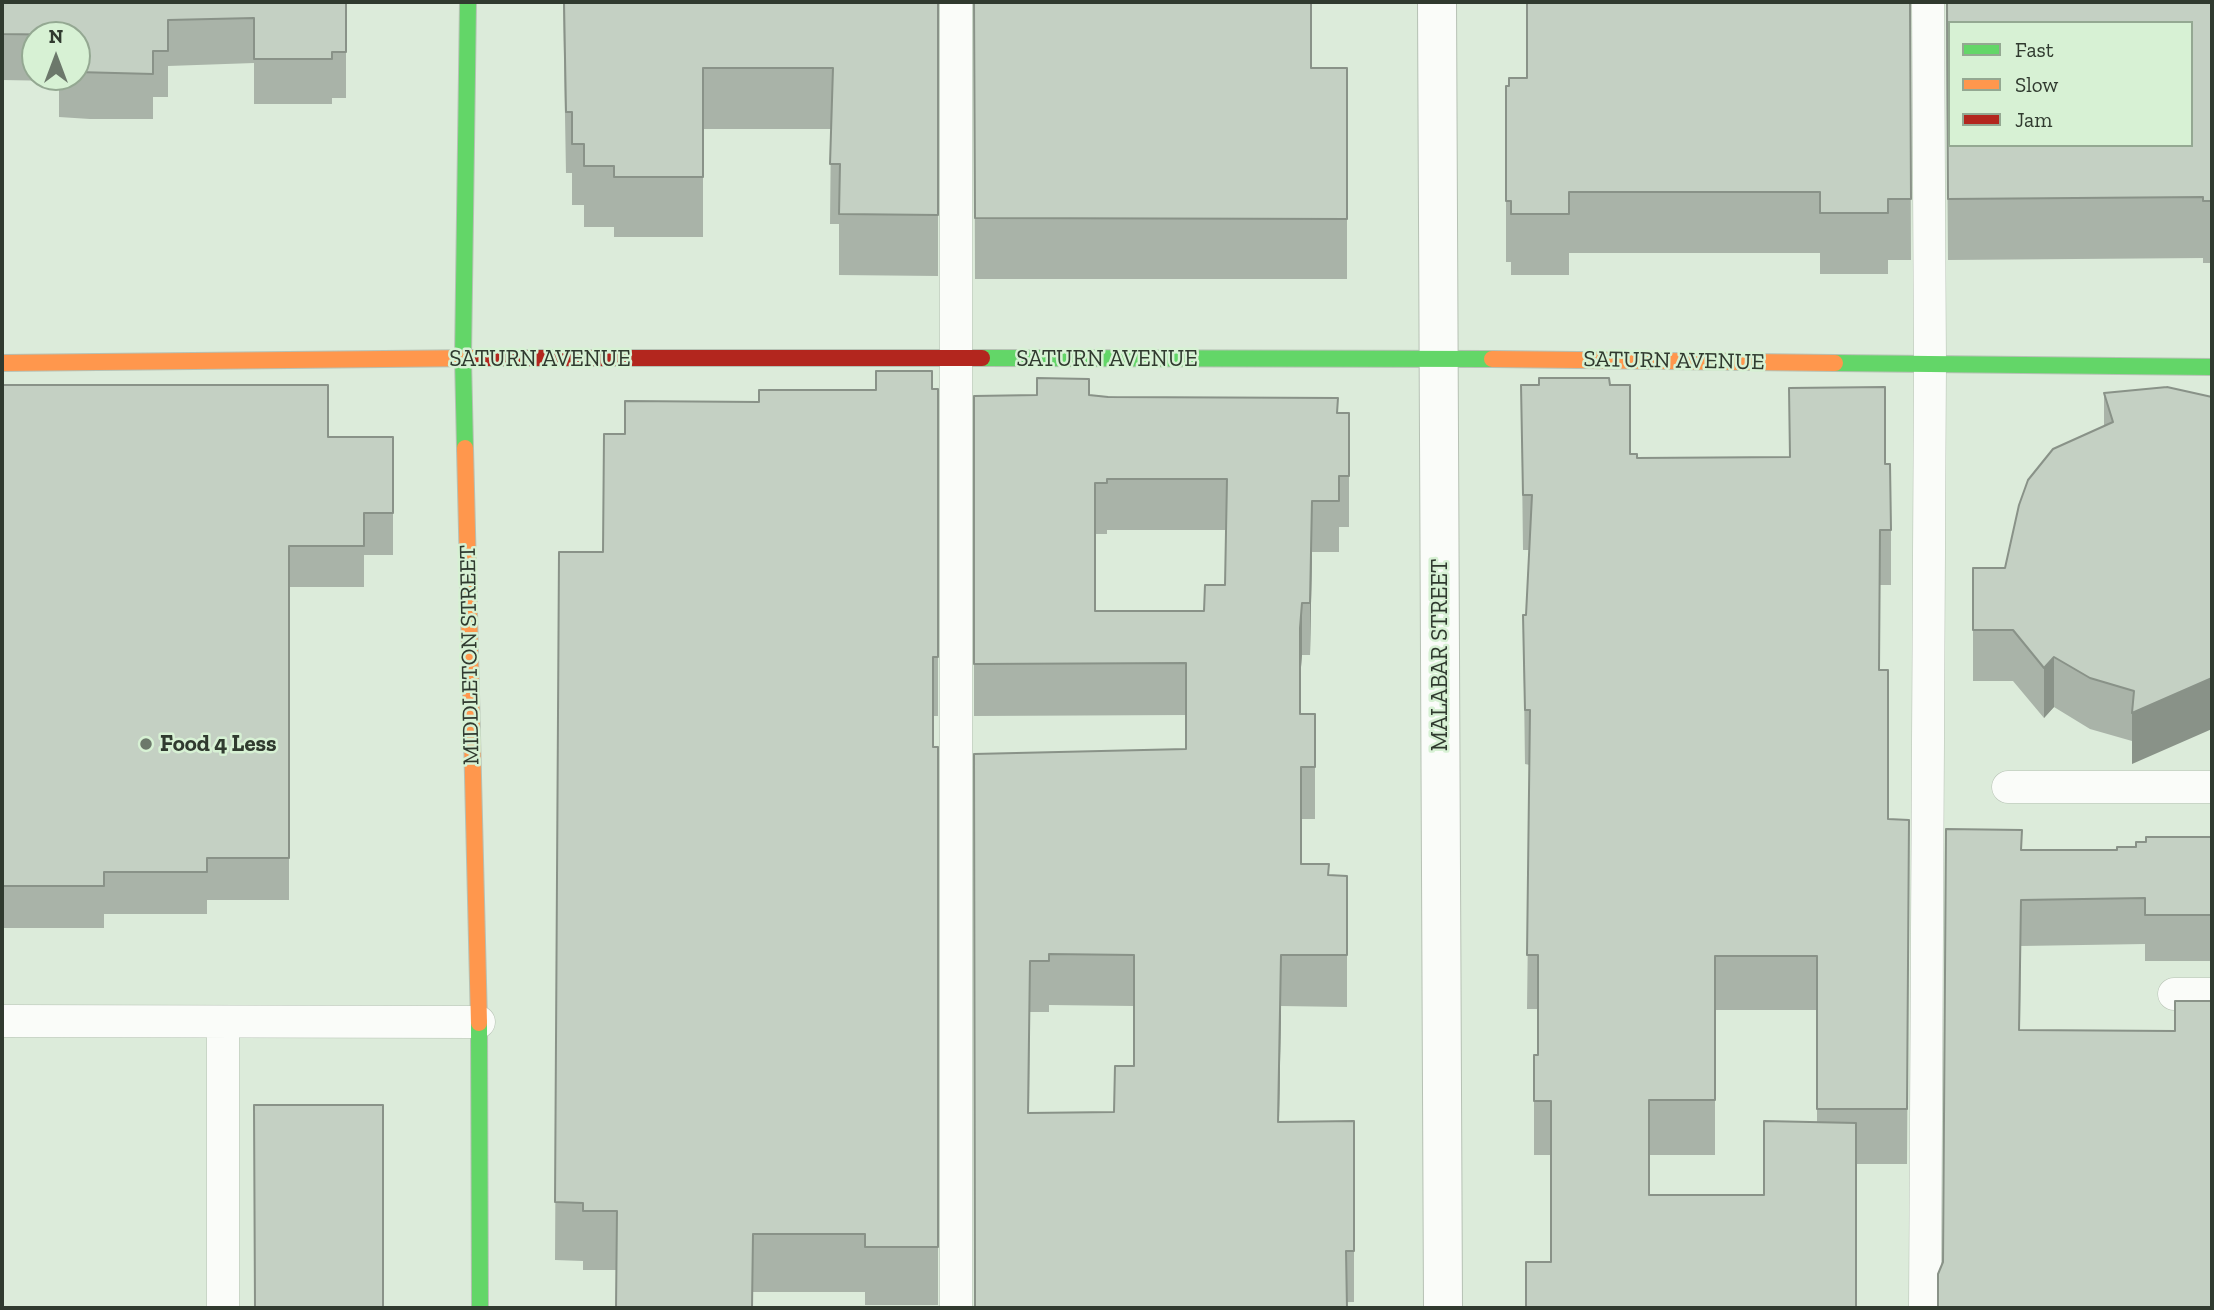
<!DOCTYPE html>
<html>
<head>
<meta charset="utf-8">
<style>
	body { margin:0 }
	#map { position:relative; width:2214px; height:1310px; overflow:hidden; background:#dcebda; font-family:"Zilla Slab",serif }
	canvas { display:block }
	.frame { position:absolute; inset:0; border:4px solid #303a2f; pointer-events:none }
	.legend { position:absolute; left:1948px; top:21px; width:245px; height:126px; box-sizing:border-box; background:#d7f1d4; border:2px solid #94a892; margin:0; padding:9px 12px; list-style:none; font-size:21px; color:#303a2f }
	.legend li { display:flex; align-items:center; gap:14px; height:35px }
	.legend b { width:35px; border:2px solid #94a892 }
	.north { position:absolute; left:21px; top:21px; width:70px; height:70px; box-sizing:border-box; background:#d7f1d4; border:2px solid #94a892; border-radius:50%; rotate:0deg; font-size:19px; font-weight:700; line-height:28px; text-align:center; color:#303a2f }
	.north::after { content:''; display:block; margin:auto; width:24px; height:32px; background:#6c786b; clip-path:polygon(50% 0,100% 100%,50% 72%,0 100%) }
</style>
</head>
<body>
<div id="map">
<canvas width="2214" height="1310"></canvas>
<div class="frame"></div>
<ul class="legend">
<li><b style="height:9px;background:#63d668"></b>Fast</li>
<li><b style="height:9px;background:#ff974d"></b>Slow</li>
<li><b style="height:9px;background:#b3261e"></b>Jam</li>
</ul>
<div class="north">N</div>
</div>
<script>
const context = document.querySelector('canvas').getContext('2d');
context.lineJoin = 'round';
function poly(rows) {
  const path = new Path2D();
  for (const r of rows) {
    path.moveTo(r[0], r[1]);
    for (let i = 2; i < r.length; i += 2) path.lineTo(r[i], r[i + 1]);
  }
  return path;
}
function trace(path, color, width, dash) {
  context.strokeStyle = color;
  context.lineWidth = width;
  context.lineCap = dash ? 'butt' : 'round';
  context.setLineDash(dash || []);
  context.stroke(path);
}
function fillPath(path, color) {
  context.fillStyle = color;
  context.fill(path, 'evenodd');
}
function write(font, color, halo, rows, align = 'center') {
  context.font = font + ' "Zilla Slab",serif';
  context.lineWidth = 5;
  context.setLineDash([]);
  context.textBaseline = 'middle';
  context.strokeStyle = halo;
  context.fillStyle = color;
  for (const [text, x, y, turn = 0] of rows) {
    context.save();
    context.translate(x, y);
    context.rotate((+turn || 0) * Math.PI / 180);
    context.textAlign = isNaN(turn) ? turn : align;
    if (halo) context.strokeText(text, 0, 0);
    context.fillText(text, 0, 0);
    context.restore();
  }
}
const lane = poly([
	[956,2,956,1308],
	[2008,787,2212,787],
	[2174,994,2212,994],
	[2,1021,479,1022],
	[223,1022,223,1308],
	[1925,1308,1930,364,1928,2]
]);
const street = poly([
	[1437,2,1443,1308]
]);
const fast = poly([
	[982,358,1492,359],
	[1835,363,2212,367],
	[465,448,463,358,468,2],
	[479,1023,480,1308]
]);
const slow = poly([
	[1492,359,1835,363],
	[2,363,480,358],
	[465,448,479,1023]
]);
const jam = poly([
	[480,358,982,358]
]);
trace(lane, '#b6c1b4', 33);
trace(street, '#b6c1b4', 40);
trace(fast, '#b6c1b4', 18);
trace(slow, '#b6c1b4', 18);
trace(jam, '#b6c1b4', 18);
trace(lane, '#fafcf9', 32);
trace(street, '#fafcf9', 38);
trace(fast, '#63d668', 16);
trace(slow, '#ff974d', 16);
trace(jam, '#b3261e', 16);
fillPath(poly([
	[2,2,346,2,346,98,332,98,332,104,254,104,254,63,168,66,168,97,153,97,153,119,90,119,59,117,59,81,2,80],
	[35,35,77,35,77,77,35,77],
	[563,2,938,2,938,276,839,275,839,224,830,224,831,129,703,129,703,237,614,237,614,227,584,227,584,205,572,205,572,173,566,173],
	[974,2,1311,68,1347,68,1347,279,975,279],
	[1910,2,1911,260,1888,260,1888,274,1820,274,1820,253,1569,253,1569,275,1511,275,1511,262,1506,262,1506,86,1509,86,1527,78],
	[1946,2,1994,3,2212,2,2212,263,2203,263,2203,258,1948,260],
	[2,385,328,437,393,437,393,555,364,555,364,587,289,587,289,900,207,900,207,914,104,914,104,928,2,928],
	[1521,385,1610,385,1630,454,1637,458,1790,457,1789,388,1885,464,1891,530,1891,585,1880,585,1879,670,1888,819,1909,820,1907,1164,1856,1164,1856,1308,1551,1262,1551,1155,1534,1155,1534,1055,1538,1055,1538,1009,1527,1009,1530,765,1525,764,1523,615,1526,615,1529,550,1523,550],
	[1715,1010,1817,1010,1817,1122,1764,1195,1649,1195,1649,1155,1715,1155],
	[2167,387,2132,764,2132,741,2090,729,2054,707,2044,718,2013,681,1973,681,1973,568,2005,568,2104,426,2104,393],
	[938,389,938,716,933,716,933,747,938,747,938,1305,865,1305,865,1292,753,1292,617,1270,583,1270,583,1261,555,1260,559,552,603,552,625,434,759,402,876,390],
	[1089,395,1349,413,1349,527,1339,527,1339,552,1312,552,1310,655,1302,655,1300,679,1300,714,1315,714,1315,819,1301,819,1301,864,1329,875,1347,876,1347,1007,1281,1006,1279,1122,1354,1121,1354,1302,975,1308,974,754,1186,749,1186,715,974,716,974,396],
	[1107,530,1226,530,1225,585,1204,611,1095,611,1095,534,1107,534],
	[1049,1005,1134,1006,1134,1066,1114,1112,1029,1113,1030,1012,1049,1012],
	[2212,837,2212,961,2145,961,2145,944,2021,946,2020,1030,2175,1031,2212,1001,1943,1262,2022,850,2117,850,2136,847,2146,842]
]), '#a9b3a8');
fillPath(poly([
	[1312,501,1312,552,1310,655,1310,603],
	[1302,603,1302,655,1300,679,1300,628],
	[2054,657,2054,707,2044,718,2044,668],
	[2212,678,2212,729,2132,764,2132,713],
	[1281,955,1281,1006,1278,1173,1278,1122]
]), '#899288');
const building = poly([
	[2,2,346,2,346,52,332,52,332,59,254,59,254,18,168,20,168,51,153,51,153,74,77,72,77,35,2,34,2,2],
	[564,2,938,2,938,215,839,214,840,164,830,164,833,68,703,68,703,177,614,177,614,166,584,166,584,144,572,144,572,112,566,112,564,2],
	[974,2,1311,2,1311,68,1347,68,1347,219,975,218,974,2],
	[1527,2,1910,2,1911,199,1888,199,1888,213,1820,213,1820,192,1569,192,1569,214,1511,214,1511,201,1506,201,1506,86,1509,86,1509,78,1527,78,1527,2],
	[1947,2,1994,2,1994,3,2039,2,2212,2,2212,201,2203,201,2203,197,1948,199,1947,2],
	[1950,23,2191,23,2191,145,1950,145,1950,23],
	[876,371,932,371,932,389,938,389,938,657,933,657,933,747,938,747,938,1247,865,1247,865,1234,753,1234,752,1308,616,1308,617,1211,583,1211,583,1203,555,1202,559,552,603,552,604,434,625,434,625,401,759,402,759,390,876,390,876,371],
	[1037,378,1089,379,1089,395,1108,397,1338,398,1337,413,1349,413,1349,476,1339,476,1339,501,1312,501,1310,603,1302,603,1300,628,1300,714,1315,714,1315,767,1301,767,1301,864,1329,864,1328,875,1347,876,1347,955,1281,955,1278,1122,1354,1121,1354,1251,1346,1251,1347,1308,975,1308,974,754,1186,749,1186,663,974,664,974,396,1037,395,1037,378],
	[1107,479,1227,479,1225,585,1205,585,1204,611,1095,611,1095,483,1107,483,1107,479],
	[1049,954,1134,955,1134,1066,1115,1066,1114,1112,1028,1113,1030,961,1049,961,1049,954],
	[1539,378,1609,378,1610,385,1630,385,1630,454,1637,454,1637,458,1790,457,1789,388,1885,387,1885,464,1890,464,1891,530,1880,530,1879,670,1888,670,1888,819,1909,820,1907,1109,1817,1109,1817,956,1715,956,1715,1100,1649,1100,1649,1195,1764,1195,1764,1121,1856,1123,1856,1308,1526,1308,1526,1262,1551,1262,1551,1101,1534,1101,1534,1055,1538,1055,1538,955,1527,955,1530,710,1525,710,1523,615,1526,615,1532,495,1523,495,1521,385,1539,385,1539,378],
	[2,385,328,385,328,437,393,437,393,513,364,513,364,546,289,546,289,858,207,858,207,872,104,872,104,886,2,886,2,385],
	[2167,387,2212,397,2212,678,2132,713,2134,691,2090,678,2054,657,2044,668,2013,630,1973,630,1973,568,2005,568,2019,505,2028,480,2053,449,2113,422,2104,393,2167,387],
	[1946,829,2022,830,2021,850,2117,850,2117,847,2136,847,2136,842,2146,842,2146,837,2212,837,2212,915,2145,915,2145,898,2021,900,2019,1030,2175,1031,2175,1001,2212,1001,2212,1308,1938,1308,1938,1274,1943,1262,1946,829],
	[254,1105,383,1105,383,1308,255,1308,254,1105]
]);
fillPath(building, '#c4d0c3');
trace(building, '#899288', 2);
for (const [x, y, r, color] of [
	[146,744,7,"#6c786b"]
]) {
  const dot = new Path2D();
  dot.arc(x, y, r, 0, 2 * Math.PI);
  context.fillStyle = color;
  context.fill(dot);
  trace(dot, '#d7f1d4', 2.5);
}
write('23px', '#303a2f', '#d7f1d4', [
	["SATURN AVENUE",540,359],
	["SATURN AVENUE",1107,359],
	["SATURN AVENUE",1674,361,1],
	["MIDDLETON STREET",470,655,-91],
	["MALABAR STREET",1440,655,-90]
]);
write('bold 23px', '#303a2f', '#d7f1d4', [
	["Food 4 Less",160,744]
], 'left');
</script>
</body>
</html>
